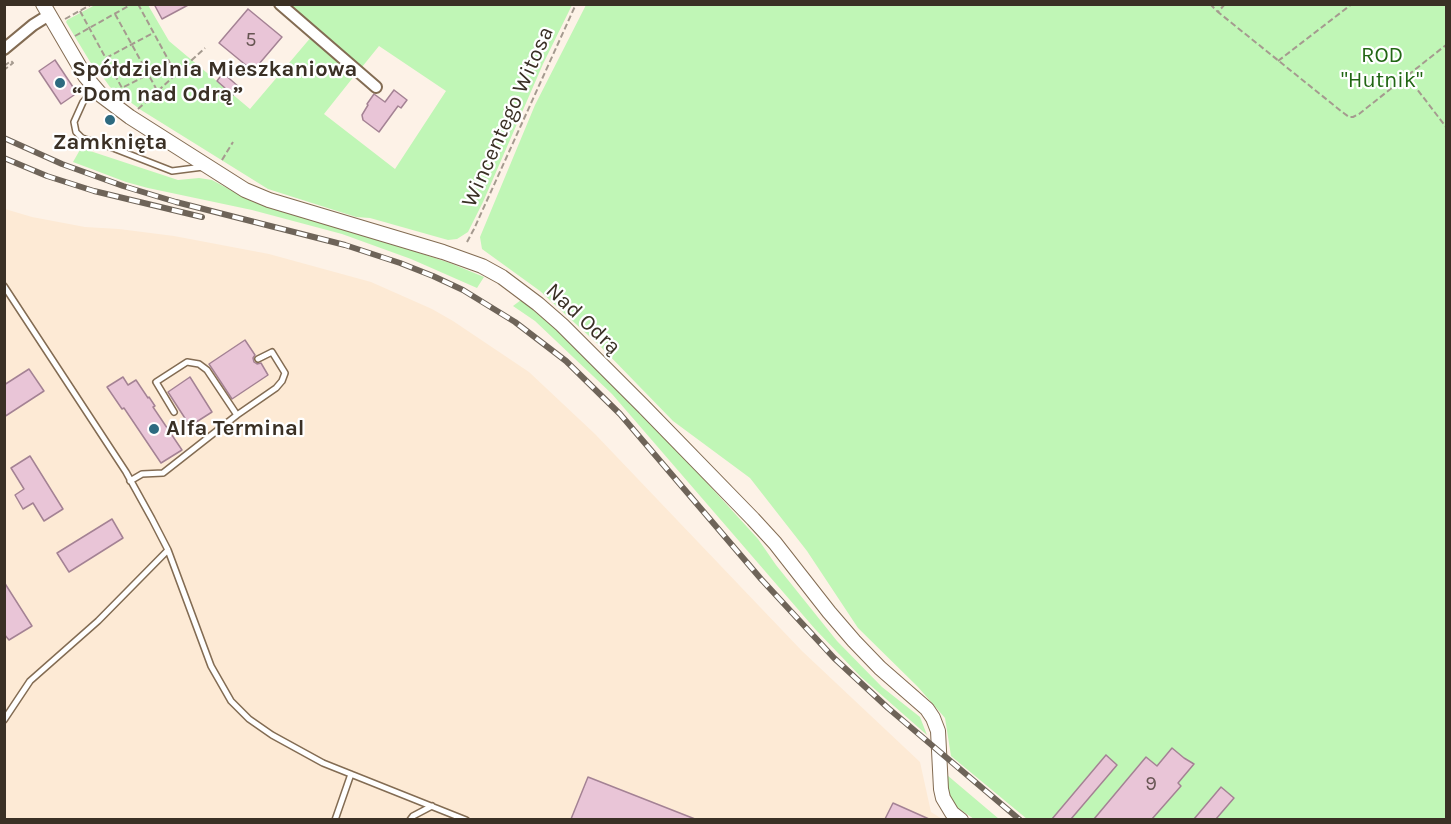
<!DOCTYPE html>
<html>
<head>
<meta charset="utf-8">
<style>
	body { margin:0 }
	#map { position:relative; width:1451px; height:824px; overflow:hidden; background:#fdf2e7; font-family:Karla,sans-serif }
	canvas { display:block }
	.frame { position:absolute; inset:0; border:6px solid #3a3025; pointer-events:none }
</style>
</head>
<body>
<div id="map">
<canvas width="1451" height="824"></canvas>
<div class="frame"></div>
</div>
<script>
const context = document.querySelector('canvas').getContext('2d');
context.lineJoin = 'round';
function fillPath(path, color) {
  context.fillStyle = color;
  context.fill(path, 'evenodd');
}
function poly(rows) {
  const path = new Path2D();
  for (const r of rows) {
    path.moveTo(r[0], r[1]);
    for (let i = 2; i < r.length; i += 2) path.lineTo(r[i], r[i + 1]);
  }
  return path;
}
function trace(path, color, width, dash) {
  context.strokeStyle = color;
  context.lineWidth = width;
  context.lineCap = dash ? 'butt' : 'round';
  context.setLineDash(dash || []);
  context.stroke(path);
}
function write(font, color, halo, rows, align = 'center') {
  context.font = font + ' Karla,sans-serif';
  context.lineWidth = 4.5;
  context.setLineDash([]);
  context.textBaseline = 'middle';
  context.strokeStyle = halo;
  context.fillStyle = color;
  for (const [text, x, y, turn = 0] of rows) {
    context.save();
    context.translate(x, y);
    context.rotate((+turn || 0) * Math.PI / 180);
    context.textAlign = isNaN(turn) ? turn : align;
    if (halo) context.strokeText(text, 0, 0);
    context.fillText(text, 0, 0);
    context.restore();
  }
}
fillPath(poly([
	[5,209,32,217,85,227,119,229,174,236,269,254,371,282,432,309,453,321,529,372,595,434,802,651,920,762,931,812,942,819,5,820]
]), '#fdead5');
fillPath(poly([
	[113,4,148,5,169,41,250,109,312,36,355,75,324,114,395,169,446,91,379,46,362,67,289,5,572,5,543,64,483,202,468,232,457,239,448,240,370,218,356,217,268,189,141,110,110,87,95,66,92,65,66,22,67,20,95,5,108,5,110,6],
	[586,5,1446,5,1446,819,1027,819,951,756,945,718,918,687,858,628,807,551,750,478,673,421,601,347,540,291,482,249,480,237,535,105],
	[81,148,178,180,199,178,212,180,253,202,344,228,450,263,484,277,477,288,411,259,342,234,252,210,148,188,126,182,73,162],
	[521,300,563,335,699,474,758,539,776,565,837,641,882,687,920,717,927,735,861,677,815,629,612,394,535,321,513,306],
	[947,775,999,819,974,819,955,806,948,793]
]), '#c0f6b6');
const building = poly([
	[154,4,190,4,162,19,154,4],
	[248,9,282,37,253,71,219,43,248,9],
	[55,60,77,93,61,104,39,71,55,60],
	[223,73,239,87,233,95,217,81,223,73],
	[394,90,407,100,401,108,398,106,379,132,363,120,362,115,368,105,367,104,374,94,385,102,394,90],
	[245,340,255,355,253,358,254,362,257,364,261,363,268,375,232,399,209,364,245,340],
	[29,369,44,391,4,417,4,385,29,369],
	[123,377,128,385,136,380,148,398,149,397,155,406,153,407,182,450,161,463,124,408,122,409,107,387,123,377],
	[190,377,212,412,190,426,168,392,190,377],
	[30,456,63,509,44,521,33,503,23,509,15,495,24,489,11,468,30,456],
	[112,519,123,538,69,572,57,553,112,519],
	[4,582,32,626,9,640,4,634,4,582],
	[1172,748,1184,758,1194,764,1178,783,1181,786,1152,819,1094,819,1146,757,1157,766,1172,748],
	[1106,755,1117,765,1071,819,1052,819,1106,755],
	[588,777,695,819,571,819,588,777],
	[1221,787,1234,798,1216,819,1194,819,1221,787],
	[893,803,929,819,885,819,893,803]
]);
fillPath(building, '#e9c5d7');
trace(building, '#a48294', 1.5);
const service = poly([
	[95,88,83,102,74,122,76,132,82,138,113,148,172,171,203,167],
	[4,286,126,472,152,519,168,550,211,666,231,701,249,719,272,735,323,763,466,820],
	[237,415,276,388,282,381,285,373,272,352,258,359],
	[130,481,142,474,163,473,237,415,207,370,199,364,187,362,156,382,174,412],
	[4,720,30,681,98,621,168,550],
	[335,820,351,774],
	[410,820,413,816,432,806]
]);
const minor = poly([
	[280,4,376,87],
	[4,49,33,25,49,15]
]);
const tertiary = poly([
	[43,4,85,76,102,96,130,117,245,190,269,200,443,252,482,266,502,277,538,304,562,325,643,406,753,519,775,543,829,612,854,641,880,668,927,709,933,718,938,731,941,789,943,798,952,813,961,820]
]);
trace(service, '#836c53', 8);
trace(minor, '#836c53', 14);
trace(tertiary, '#836c53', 16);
trace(poly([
	[138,4,176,74],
	[1210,4,1218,12],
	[1225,4,1218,12,1341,111,1349,117,1353,117,1359,114,1446,45],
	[80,11,122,88,170,63],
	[115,14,158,92],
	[65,19,92,4],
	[75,36,132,4],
	[106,58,153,33],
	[1278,61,1352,4],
	[4,66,11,61,13,63,4,70],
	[1407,76,1446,127],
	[138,109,205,48],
	[222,160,233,142],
	[467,242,474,229,576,4]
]), '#a59a8f', 2, [6, 3]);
trace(service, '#fff', 5);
trace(minor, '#fff', 10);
trace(tertiary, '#fff', 14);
const rail = poly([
	[4,138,62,164,123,186,176,202,345,245,400,263,433,276,463,290,515,322,566,361,620,414,761,579,834,658,888,708,1020,820],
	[4,158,47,176,94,191,202,217]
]);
trace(rail, '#6e6459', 6);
trace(rail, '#fff', 4, [11]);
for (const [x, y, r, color] of [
	[60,83,6,"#2d6a80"],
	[110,120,6,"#2d6a80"],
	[154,429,6,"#2d6a80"]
]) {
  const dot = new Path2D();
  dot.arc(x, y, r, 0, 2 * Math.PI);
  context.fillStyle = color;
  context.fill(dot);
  trace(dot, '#fff', 2);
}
write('20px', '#665552', null, [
	["5",251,40],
	["9",1151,784]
]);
write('22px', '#226614', '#fff', [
	["ROD",1382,56],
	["\"Hutnik\"",1382,81]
]);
write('bold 22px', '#3a3025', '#fff', [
	["Spółdzielnia Mieszkaniowa",72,70],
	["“Dom nad Odrą”",72,95],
	["Zamknięta",110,143,"center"],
	["Alfa Terminal",166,429]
], 'left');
write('22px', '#3a3025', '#fff', [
	["Wincentego Witosa",508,117,-66],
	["Nad Odrą",583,319,43]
]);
</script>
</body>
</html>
